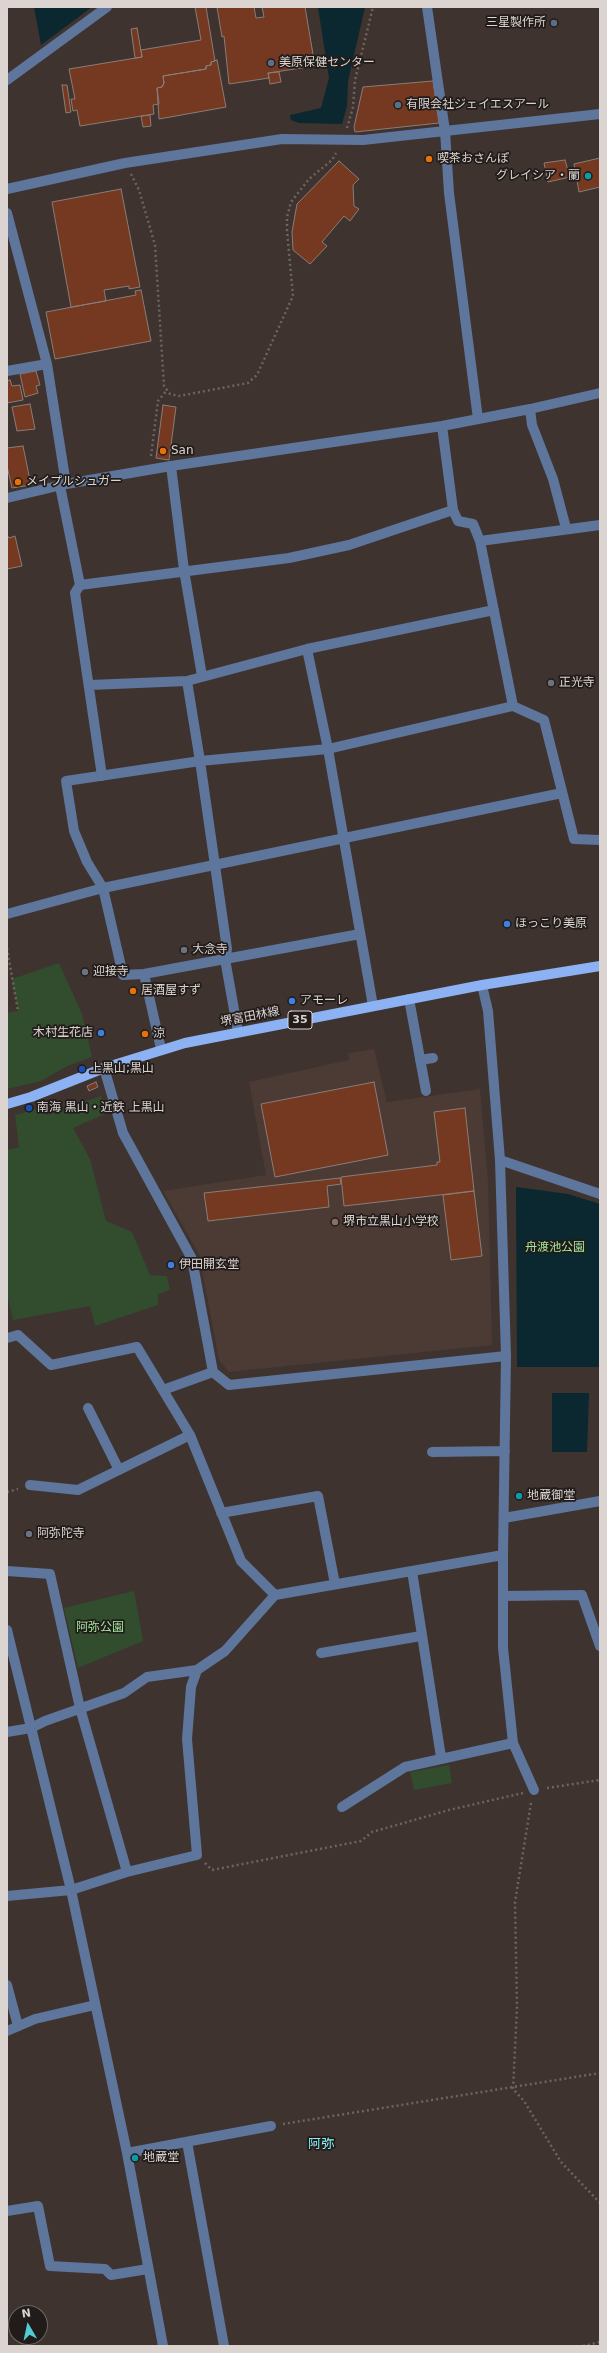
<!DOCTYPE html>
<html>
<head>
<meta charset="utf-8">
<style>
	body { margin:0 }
	#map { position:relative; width:607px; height:2353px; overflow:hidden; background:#3e332f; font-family:"DejaVu Sans",sans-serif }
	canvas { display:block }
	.frame { position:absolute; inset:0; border:8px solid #dbd4d1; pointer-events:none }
	.north { position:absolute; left:8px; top:2305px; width:40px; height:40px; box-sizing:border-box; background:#211c1a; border:1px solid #6b6663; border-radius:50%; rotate:351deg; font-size:11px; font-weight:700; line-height:16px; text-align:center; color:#dbd4d1 }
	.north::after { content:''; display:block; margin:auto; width:14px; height:18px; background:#51ccd2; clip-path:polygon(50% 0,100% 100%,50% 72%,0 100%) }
</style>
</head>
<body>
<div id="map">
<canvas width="607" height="2353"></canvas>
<div class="frame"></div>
<div class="north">N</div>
</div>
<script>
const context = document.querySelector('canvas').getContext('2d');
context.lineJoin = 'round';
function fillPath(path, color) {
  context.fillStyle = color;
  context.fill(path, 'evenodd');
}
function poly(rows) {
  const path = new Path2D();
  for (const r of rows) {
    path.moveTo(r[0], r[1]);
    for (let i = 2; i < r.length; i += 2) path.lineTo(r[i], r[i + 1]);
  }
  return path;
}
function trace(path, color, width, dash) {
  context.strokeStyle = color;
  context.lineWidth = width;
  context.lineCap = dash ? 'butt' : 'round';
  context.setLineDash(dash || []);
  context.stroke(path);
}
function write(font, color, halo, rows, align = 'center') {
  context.font = font + ' "DejaVu Sans","Noto Sans JP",sans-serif';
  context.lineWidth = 3.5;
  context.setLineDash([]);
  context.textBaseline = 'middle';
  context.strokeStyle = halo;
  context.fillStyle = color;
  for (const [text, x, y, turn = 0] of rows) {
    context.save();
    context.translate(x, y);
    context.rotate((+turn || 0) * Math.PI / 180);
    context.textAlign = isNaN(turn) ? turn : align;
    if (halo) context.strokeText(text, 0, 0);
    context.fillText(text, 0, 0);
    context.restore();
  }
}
fillPath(poly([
	[374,1049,387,1102,480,1089,488,1182,492,1345,229,1372,219,1360,199,1254,163,1191,266,1175,249,1082,349,1060,348,1053]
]), '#4c3b34');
fillPath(poly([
	[59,963,82,1014,92,1057,67,1066,41,1081,7,1089,7,1013,18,1011,12,979],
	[101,1096,109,1112,73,1128,90,1159,106,1221,132,1232,150,1275,167,1276,170,1290,158,1294,158,1305,95,1326,90,1306,13,1320,7,1294,7,1150,19,1147,15,1115,43,1107,47,1115],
	[134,1591,143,1641,78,1668,64,1608],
	[449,1765,452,1783,414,1790,410,1772]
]), '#314d2e');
fillPath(poly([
	[34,7,92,7,41,45],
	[318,7,365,7,348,81,347,106,342,124,299,123,291,120,290,115,321,108,329,78],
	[516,1187,568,1194,600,1204,600,1367,517,1367],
	[552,1393,589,1393,587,1452,552,1452]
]), '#0b272f');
const building = poly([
	[195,7,206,7,215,61,211,62,211,65,206,66,206,69,163,76,164,83,162,87,157,88,159,104,153,105,154,114,80,126,77,110,73,111,71,99,75,99,69,69,142,57,141,50,201,40,195,7],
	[217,7,254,7,256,18,264,17,262,7,305,7,315,66,268,73,269,78,229,84,224,36,222,37,217,7],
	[137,28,142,57,135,58,131,29,137,28],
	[217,60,226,107,159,119,157,88,162,87,164,83,163,76,206,69,206,66,211,65,211,62,217,60],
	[279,72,281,82,270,84,268,73,279,72],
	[433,81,439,123,355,132,354,127,363,87,433,81],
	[62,85,67,85,71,112,66,113,62,85],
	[150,115,151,126,143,127,141,116,150,115],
	[600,158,600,187,579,192,574,164,600,158],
	[565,160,570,177,548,182,544,163,565,160],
	[339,161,359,179,353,185,354,206,359,209,350,221,344,216,322,242,327,246,310,264,293,250,292,232,297,204,339,161],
	[121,189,140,287,129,289,129,286,104,290,106,301,71,307,52,202,121,189],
	[141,290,151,341,55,359,46,312,136,295,135,291,141,290],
	[36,371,40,385,36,386,38,393,25,397,20,374,36,371],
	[10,380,12,386,20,385,23,400,7,403,7,381,10,380],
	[30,404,35,429,17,431,12,407,30,404],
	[163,405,176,407,169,460,156,458,163,405],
	[23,446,31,485,12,488,7,466,7,448,23,446],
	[7,535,9,538,15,536,22,566,7,569,7,535],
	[96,1082,98,1087,89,1091,87,1086,96,1082],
	[374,1082,388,1155,275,1177,261,1104,374,1082],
	[465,1108,474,1191,344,1206,341,1177,437,1165,437,1162,440,1162,434,1112,465,1108],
	[340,1178,341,1184,327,1186,329,1207,208,1221,204,1193,340,1178],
	[474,1191,482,1256,451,1260,443,1195,474,1191]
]);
fillPath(building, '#743920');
trace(building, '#897d77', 1);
trace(poly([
	[347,128,353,107,355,80,373,7],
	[131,174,139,190,155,245,164,386,170,394,179,396,248,383,257,375,293,296,287,231,287,217,291,202,309,179,332,160,336,153],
	[151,456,158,401,167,390],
	[7,948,18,1011],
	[7,1492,18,1489],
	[547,1788,600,1780],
	[531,1803,515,1902,517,2008,513,2089,524,2101,561,2162,600,2203],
	[205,1863,212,1870,361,1841,372,1832,449,1810,523,1793],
	[283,2124,600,2073],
	[583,2346,600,2342]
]), '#6e6460', 2.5, [2, 3]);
trace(poly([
	[427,7,445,131,449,193,478,419],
	[7,80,107,7],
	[7,189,125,163,282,139,363,140,600,114],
	[7,213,47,364,66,484],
	[7,371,47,364],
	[530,409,532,425,553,479,566,528],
	[442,426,453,510,458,521,473,524,480,541,513,706],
	[171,466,184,570,202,676],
	[60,486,80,585,75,593,102,776],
	[7,498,66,484,171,466,442,426,530,409,600,393],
	[480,541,600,525],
	[80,585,289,558,349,545,453,510],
	[307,649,328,749,373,1006],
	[187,681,200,761,227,949,225,959,238,1032],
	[90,685,187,681,307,649,494,610],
	[7,914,103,888,562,793],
	[360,934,144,974,123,975,103,888,87,862,74,831,66,781,200,761,328,749,513,706,544,720,574,839,600,840],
	[144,974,161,1049],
	[409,999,426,1091],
	[420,1060,433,1058],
	[104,1068,123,1133,192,1259,213,1372],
	[500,1160,600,1194],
	[7,1338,18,1335,51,1365,137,1347,190,1435,241,1561,275,1595],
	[163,1390,213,1372,229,1385,506,1356],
	[88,1408,119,1470],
	[432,1452,505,1451],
	[30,1485,78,1490,190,1435],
	[221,1513,318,1496,335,1584],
	[504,1518,600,1501],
	[503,1555,503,1648,513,1743,534,1790],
	[7,1571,50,1574,80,1708,127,1872],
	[412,1571,441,1757],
	[503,1596,582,1595,600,1646],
	[7,1630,71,1890,127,2153,163,2346],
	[321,1653,421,1636],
	[7,1732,31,1728,45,1721,124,1693,147,1677,197,1670,225,1651,275,1595,503,1555,506,1356,500,1160,488,1011,482,985],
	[342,1807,405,1767,513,1743],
	[7,1896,71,1890,127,1872,197,1855,187,1739,191,1687,197,1670],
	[7,1985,18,2026],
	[7,2031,35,2019,95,2005],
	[187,2142,224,2346],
	[127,2153,271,2126],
	[7,2211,38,2206,50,2266,105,2269,111,2275,148,2269]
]), '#5e759c', 10);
trace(poly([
	[7,1104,31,1097,104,1068,185,1043,482,985,600,966]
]), '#8cb2f3', 10);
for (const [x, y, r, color] of [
	[554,23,4,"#5c6f8a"],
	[271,63,4,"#5c6f8a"],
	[398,105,4,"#5c6f8a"],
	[429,159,4,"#e8710a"],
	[588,176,4,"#0f9aa8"],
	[163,451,4,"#e8710a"],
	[18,482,4,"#e8710a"],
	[551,683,4,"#6b7280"],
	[507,924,4,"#3f7fe0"],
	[184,950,4,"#6b7280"],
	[85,972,4,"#6b7280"],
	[133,991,4,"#e8710a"],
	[292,1001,4,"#3f7fe0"],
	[101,1033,4,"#3f7fe0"],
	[145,1034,4,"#e8710a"],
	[82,1069,4,"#1a4fb4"],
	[29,1108,4,"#1a4fb4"],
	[335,1222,4,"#8d6e63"],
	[171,1265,4,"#3f7fe0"],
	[519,1496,4,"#0f9aa8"],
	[29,1534,4,"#6b7280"],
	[135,2158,4,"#0f9aa8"]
]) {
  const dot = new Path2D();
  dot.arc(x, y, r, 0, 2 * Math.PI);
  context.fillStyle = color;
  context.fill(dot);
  trace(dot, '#211c1a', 1.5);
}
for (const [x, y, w] of [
	[300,1020,24]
]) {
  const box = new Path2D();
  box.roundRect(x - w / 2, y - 9, w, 18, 3);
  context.fillStyle = '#211c1a';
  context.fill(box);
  trace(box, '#dbd4d1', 1);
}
write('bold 11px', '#dbd4d1', null, [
	["35",300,1020]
]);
write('12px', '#dbd4d1', '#211c1a', [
	["三星製作所",546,23,"right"],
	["美原保健センター",279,63],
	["有限会社ジェイエスアール",406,105],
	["喫茶おさんぽ",437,159],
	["グレイシア・蘭",580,176,"right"],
	["San",171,451],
	["メイプルシュガー",26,482],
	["正光寺",559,683],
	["ほっこり美原",515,924],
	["大念寺",192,950],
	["迎接寺",93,972],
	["居酒屋すず",141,991],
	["アモーレ",300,1001],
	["木村生花店",93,1033,"right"],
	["涼",153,1034],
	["上黒山;黒山",90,1069],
	["南海 黒山・近鉄 上黒山",37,1108],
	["堺市立黒山小学校",343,1222],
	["伊田開玄堂",179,1265],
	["地蔵御堂",527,1496],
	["阿弥陀寺",37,1534],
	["地蔵堂",143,2158]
], 'left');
write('12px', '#dbd4d1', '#211c1a', [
	["堺富田林線",250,1017,-11]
]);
write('12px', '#a2e59c', '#211c1a', [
	["舟渡池公園",555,1248],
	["阿弥公園",100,1628]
]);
write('13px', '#86f1f7', '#211c1a', [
	["阿弥",321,2145]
]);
</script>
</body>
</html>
